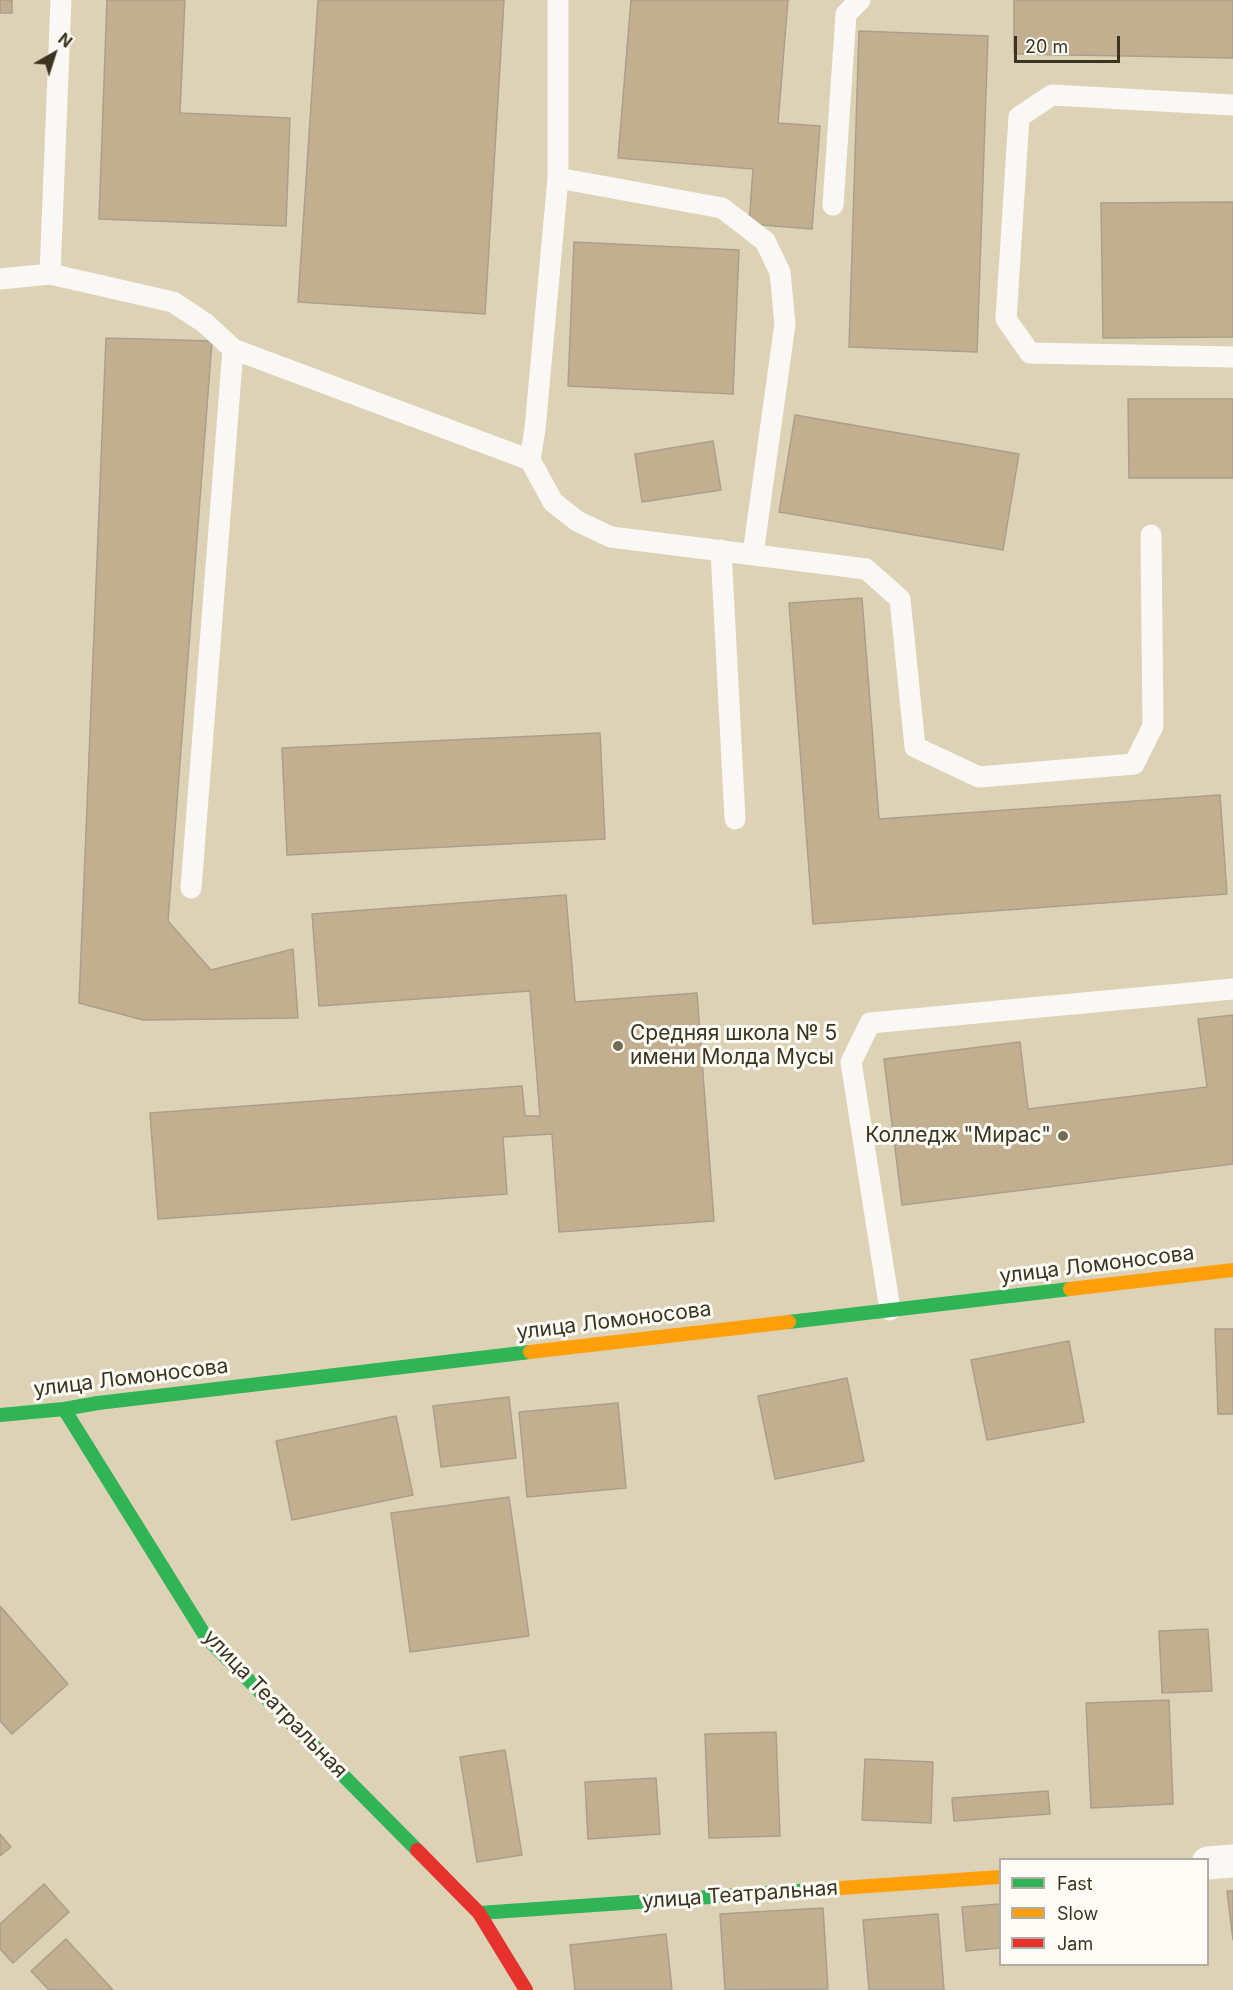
<!DOCTYPE html>
<html>
<head>
<meta charset="utf-8">
<style>
	body { margin:0 }
	#map { position:relative; width:1233px; height:1990px; overflow:hidden; background:#ddd2b6; font-family:Inter,sans-serif }
	canvas { display:block }
	.legend { position:absolute; left:999px; top:1858px; width:210px; height:108px; box-sizing:border-box; background:#fefcf7; border:2px solid #b0aca1; margin:0; padding:8px 10px; list-style:none; font-size:18px; color:#3b3420 }
	.legend li { display:flex; align-items:center; gap:12px; height:30px }
	.legend b { width:30px; border:2px solid #b0aca1 }
	.north { position:absolute; left:24px; top:24px; width:60px; height:60px; -webkit-text-stroke:4px #fefcf7; paint-order:stroke; rotate:39deg; font-size:16px; font-weight:700; line-height:24px; text-align:center; color:#3b3420 }
	.north::after { content:''; display:block; margin:auto; width:21px; height:27px; background:#3b3420; clip-path:polygon(50% 0,100% 100%,50% 72%,0 100%) }
	.scale { position:absolute; left:1014px; top:36px; width:106px; height:27px; box-sizing:border-box; border:3px solid #3b3420; border-top:0; padding-left:8px; font-size:18px; line-height:21px; white-space:nowrap; color:#3b3420; -webkit-text-stroke:4px #fefcf7; paint-order:stroke }
</style>
</head>
<body>
<div id="map">
<canvas width="1233" height="1990"></canvas>
<ul class="legend">
<li><b style="height:8px;background:#30b455"></b>Fast</li>
<li><b style="height:8px;background:#ff9f0a"></b>Slow</li>
<li><b style="height:8px;background:#e5322d"></b>Jam</li>
</ul>
<div class="north">N</div>
<div class="scale">20 m</div>
</div>
<script>
const context = document.querySelector('canvas').getContext('2d');
context.lineJoin = 'round';
function fillPath(path, color) {
  context.fillStyle = color;
  context.fill(path, 'evenodd');
}
function poly(rows) {
  const path = new Path2D();
  for (const r of rows) {
    path.moveTo(r[0], r[1]);
    for (let i = 2; i < r.length; i += 2) path.lineTo(r[i], r[i + 1]);
  }
  return path;
}
function trace(path, color, width, dash) {
  context.strokeStyle = color;
  context.lineWidth = width;
  context.lineCap = dash ? 'butt' : 'round';
  context.setLineDash(dash || []);
  context.stroke(path);
}
function write(font, color, halo, rows, align = 'center') {
  context.font = font + ' Inter,sans-serif';
  context.lineWidth = 6;
  context.setLineDash([]);
  context.textBaseline = 'middle';
  context.strokeStyle = halo;
  context.fillStyle = color;
  for (const [text, x, y, turn = 0] of rows) {
    context.save();
    context.translate(x, y);
    context.rotate((+turn || 0) * Math.PI / 180);
    context.textAlign = isNaN(turn) ? turn : align;
    if (halo) context.strokeText(text, 0, 0);
    context.fillText(text, 0, 0);
    context.restore();
  }
}
const building = poly([
	[0,0,12,0,12,13,0,13,0,0],
	[107,0,185,0,180,113,290,118,286,226,99,219,107,0],
	[318,0,504,0,485,314,298,302,318,0],
	[631,0,788,0,778,123,820,126,812,229,749,224,753,169,618,158,631,0],
	[1014,0,1233,0,1233,58,1014,54,1014,0],
	[859,31,988,36,977,352,849,347,859,31],
	[1233,202,1233,337,1103,338,1101,203,1233,202],
	[574,242,739,250,733,394,568,386,574,242],
	[106,338,212,341,168,921,211,970,293,949,298,1018,143,1020,79,1003,106,338],
	[1128,399,1233,399,1233,478,1129,478,1128,399],
	[795,415,1019,454,1003,550,779,512,795,415],
	[713,441,721,490,642,502,635,454,713,441],
	[862,598,879,819,1220,795,1227,894,813,924,789,603,862,598],
	[600,733,605,839,287,855,282,748,600,733],
	[566,895,575,1002,697,993,714,1221,559,1232,552,1134,503,1137,507,1194,158,1219,150,1113,522,1086,525,1116,540,1116,530,991,319,1006,312,914,566,895],
	[1233,1015,1233,1164,902,1205,884,1059,1020,1042,1028,1109,1207,1087,1198,1019,1233,1015],
	[1215,1329,1233,1329,1233,1414,1218,1414,1215,1329],
	[1069,1341,1084,1422,987,1440,971,1360,1069,1341],
	[847,1378,864,1461,775,1479,758,1396,847,1378],
	[509,1397,516,1458,441,1467,433,1406,509,1397],
	[618,1403,626,1488,527,1497,519,1412,618,1403],
	[396,1416,413,1495,292,1520,276,1441,396,1416],
	[509,1497,529,1636,410,1652,391,1513,509,1497],
	[0,1606,68,1684,12,1734,0,1721,0,1606],
	[1208,1629,1212,1691,1162,1693,1159,1631,1208,1629],
	[1169,1700,1173,1804,1091,1808,1086,1703,1169,1700],
	[776,1732,780,1836,709,1838,705,1734,776,1732],
	[505,1750,522,1855,477,1862,460,1757,505,1750],
	[865,1759,933,1762,931,1823,862,1820,865,1759],
	[656,1778,660,1834,588,1839,585,1782,656,1778],
	[1048,1791,1050,1814,954,1821,952,1798,1048,1791],
	[0,1834,11,1847,0,1856,0,1834],
	[44,1884,69,1912,13,1963,0,1949,0,1924,44,1884],
	[1227,1891,1233,1891,1233,1940,1227,1891],
	[1000,1904,1000,1948,966,1951,962,1907,1000,1904],
	[823,1908,828,1989,725,1990,720,1914,823,1908],
	[938,1914,944,1990,869,1990,863,1920,938,1914],
	[666,1934,672,1990,575,1990,570,1945,666,1934],
	[66,1939,113,1990,49,1990,31,1971,66,1939]
]);
fillPath(building, '#c2af90');
trace(building, '#ab9f8b', 1.5);
trace(poly([
	[558,0,558,178,535,429,530,460,553,502,577,521,611,537,866,569,900,599,915,747,979,777,1134,764,1153,726,1151,535],
	[1233,105,1052,95,1019,117,1006,319,1030,353,1233,357],
	[558,178,722,208,765,241,780,272,785,324,753,554],
	[833,205,846,14,860,0],
	[50,274,173,302,205,323,233,349,191,888],
	[0,279,50,274,61,0],
	[233,349,530,460],
	[721,550,735,819],
	[890,1310,851,1062,870,1023,1233,989]
]), '#faf8f4', 21);
trace(poly([
	[1208,1863,1233,1861]
]), '#faf8f4', 33);
trace(poly([
	[789,1322,1070,1289],
	[64,1409,206,1637,417,1850],
	[0,1415,64,1409,98,1403,530,1352],
	[479,1913,811,1890]
]), '#30b455', 14);
trace(poly([
	[1070,1289,1233,1270],
	[530,1352,789,1322],
	[811,1890,1000,1877]
]), '#ff9f0a', 14);
trace(poly([
	[417,1850,479,1913,526,1990]
]), '#e5322d', 14);
for (const [x, y, r, color] of [
	[618,1046,6,"#746b54"],
	[1063,1136,6,"#746b54"]
]) {
  const dot = new Path2D();
  dot.arc(x, y, r, 0, 2 * Math.PI);
  context.fillStyle = color;
  context.fill(dot);
  trace(dot, '#fefcf7', 2);
}
write('21px', '#3b3420', '#fefcf7', [
	["Средняя школа № 5",630,1034],
	["имени Молда Мусы",630,1058],
	["Колледж \"Мирас\"",1051,1136,"right"]
], 'left');
write('21px', '#3b3420', '#fefcf7', [
	["улица Ломоносова",1097,1265,-7],
	["улица Ломоносова",614,1321,-7],
	["улица Ломоносова",131,1378,-7],
	["улица Театральная",275,1704,46],
	["улица Театральная",740,1895,-4]
]);
</script>
</body>
</html>
